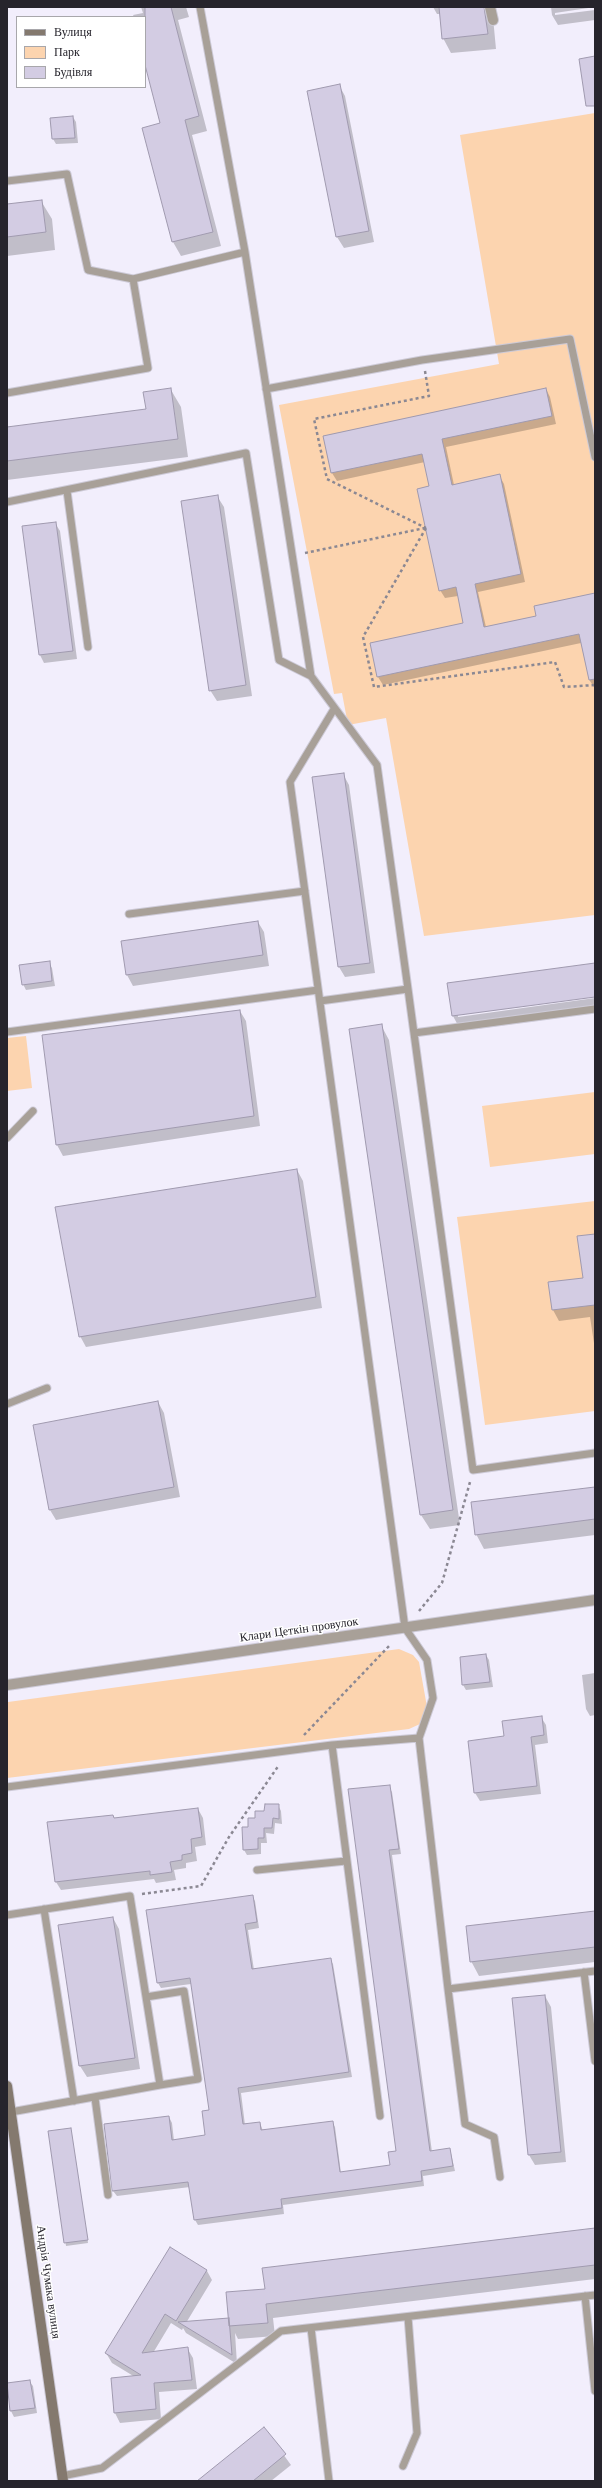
<!DOCTYPE html>
<html>
<head>
<meta charset="utf-8">
<style>
	body { margin:0 }
	#map { position:relative; width:602px; height:2488px; overflow:hidden; background:#f2eefc; font-family:Georgia,serif }
	canvas { display:block }
	.frame { position:absolute; inset:0; border:8px solid #26242c; pointer-events:none }
	.legend { position:absolute; left:16px; top:16px; width:130px; height:72px; box-sizing:border-box; background:#fff; border:1px solid #a8a7ab; margin:0; padding:5px 7px; list-style:none; font-size:12px; color:#26242c }
	.legend li { display:flex; align-items:center; gap:8px; height:20px }
	.legend b { width:20px; border:1px solid #a8a7ab }
</style>
</head>
<body>
<div id="map">
<canvas width="602" height="2488"></canvas>
<div class="frame"></div>
<ul class="legend">
<li><b style="height:5px;background:#84796e"></b>Вулиця</li>
<li><b style="height:11px;background:#fcd4af"></b>Парк</li>
<li><b style="height:11px;background:#d3cce3"></b>Будівля</li>
</ul>
</div>
<script>
const context = document.querySelector('canvas').getContext('2d');
context.lineJoin = 'round';
function fillPath(path, color) {
  context.fillStyle = color;
  context.fill(path, 'evenodd');
}
function poly(rows) {
  const path = new Path2D();
  for (const r of rows) {
    path.moveTo(r[0], r[1]);
    for (let i = 2; i < r.length; i += 2) path.lineTo(r[i], r[i + 1]);
  }
  return path;
}
function trace(path, color, width, dash) {
  context.strokeStyle = color;
  context.lineWidth = width;
  context.lineCap = dash ? 'butt' : 'round';
  context.setLineDash(dash || []);
  context.stroke(path);
}
function write(font, color, halo, rows, align = 'center') {
  context.font = font + ' Georgia,serif';
  context.lineWidth = 3;
  context.setLineDash([]);
  context.textBaseline = 'middle';
  context.strokeStyle = halo;
  context.fillStyle = color;
  for (const [text, x, y, turn = 0] of rows) {
    context.save();
    context.translate(x, y);
    context.rotate((+turn || 0) * Math.PI / 180);
    context.textAlign = isNaN(turn) ? turn : align;
    if (halo) context.strokeText(text, 0, 0);
    context.fillText(text, 0, 0);
    context.restore();
  }
}
fillPath(poly([
	[595,113,595,915,424,936,386,718,348,725,342,693,334,694,279,405,499,364,460,135],
	[26,1036,32,1088,7,1091,7,1038],
	[595,1092,595,1154,490,1167,482,1106],
	[595,1201,595,1411,485,1425,457,1217],
	[399,1649,413,1655,419,1662,427,1707,420,1724,409,1729,7,1778,8,1702]
]), '#fcd4af');
fillPath(poly([
	[141,7,186,7,189,17,178,20,207,131,192,135,221,246,181,256,173,242,144,129,161,124,145,61,145,17,134,17,133,15,143,13],
	[433,7,492,7,496,49,451,53,443,38,440,14,437,14],
	[551,7,595,7,555,13,555,15,595,10,595,20,558,25,552,15],
	[339,85,345,96,374,242,344,248,337,237,308,91],
	[73,117,76,122,78,143,56,144,53,139],
	[41,201,52,219,55,250,7,256,7,205],
	[546,389,550,397,556,424,446,447,454,485,499,475,504,484,525,582,478,592,486,627,537,616,595,594,595,689,590,681,581,643,383,685,378,677,464,624,458,596,445,598,440,590,430,487,425,462,337,481,332,473,324,436],
	[171,390,181,407,188,457,7,480,7,428,147,410],
	[217,496,224,507,252,696,217,701,210,690],
	[55,523,60,531,77,659,44,663,40,655,23,527],
	[343,774,349,785,375,973,345,977,339,967],
	[258,922,264,932,269,966,133,986,127,975,122,942],
	[49,963,52,968,55,986,26,990,23,984],
	[595,964,595,996,458,1015,458,1017,595,998,595,1013,461,1031,453,1016,448,983],
	[240,1011,246,1021,260,1126,63,1156,57,1145,43,1036],
	[381,1025,389,1040,460,1525,430,1529,421,1515],
	[297,1170,303,1181,322,1308,86,1347,80,1336],
	[595,1235,595,1350,590,1317,559,1321,553,1310,584,1279],
	[158,1402,164,1413,180,1497,56,1520,50,1510],
	[595,1488,595,1535,484,1549,476,1534],
	[486,1655,489,1660,493,1687,466,1690,463,1685],
	[595,1673,595,1715,590,1716,586,1709,582,1675],
	[541,1717,546,1725,548,1743,535,1745,541,1794,480,1801,475,1793,469,1742,505,1737],
	[389,1787,392,1792,401,1854,392,1855,432,2152,450,2149,455,2171,423,2176,424,2186,283,2205,284,2214,198,2225,195,2220,190,2187,117,2196,113,2191,169,2117,172,2123,174,2141,207,2136,210,2111,191,1984,161,1988,158,1983,252,1896,255,1901,259,1928,248,1930,254,1970,330,1959,333,1964,352,2077,241,2093,245,2125,260,2123,263,2131,332,2122,335,2127,341,2173,391,2166,398,2152,349,1790],
	[278,1805,281,1811,282,1824,275,1823,274,1834,266,1833,267,1843,261,1843,261,1854,247,1855,244,1850,243,1828,249,1828,255,1819],
	[198,1809,203,1818,206,1845,195,1847,197,1861,186,1863,186,1868,174,1870,176,1880,156,1883,154,1879,61,1890,56,1882,115,1819],
	[595,1912,595,1962,479,1976,471,1961],
	[113,1918,119,1929,140,2069,87,2077,80,2066,59,1926],
	[545,1996,551,2007,566,2162,535,2165,529,2155],
	[71,2129,88,2243,66,2246,49,2132],
	[595,2229,595,2279,273,2318,275,2336,238,2339,235,2333,237,2364,186,2333,183,2328,182,2330,171,2323,153,2353,187,2348,193,2358,197,2389,159,2392,161,2419,120,2423,115,2413,112,2379,135,2377,112,2363,106,2353,170,2248,207,2271,212,2280,186,2323,228,2319,266,2290],
	[29,2381,33,2386,37,2413,14,2417,11,2411,7,2384],
	[264,2428,291,2465,271,2481,199,2481]
]), '#0003');
const building = poly([
	[145,7,171,7,199,116,185,120,213,232,172,242,142,128,160,123,145,65,145,7],
	[439,7,484,7,488,34,442,39,439,7],
	[595,56,595,106,586,106,579,59,595,56],
	[340,84,369,231,336,237,307,91,340,84],
	[73,116,75,138,52,139,50,118,73,116],
	[42,200,46,232,7,237,7,204,42,200],
	[171,388,178,439,7,461,7,427,146,409,143,392,171,388],
	[546,388,552,416,442,439,452,485,500,474,521,574,475,584,484,627,536,616,534,606,595,593,595,679,589,680,579,634,377,677,370,643,463,623,456,587,439,591,417,489,429,486,422,454,331,473,323,436,546,388],
	[218,495,246,685,209,691,181,501,218,495],
	[56,522,73,651,39,655,22,526,56,522],
	[344,773,370,963,338,967,312,777,344,773],
	[258,921,263,955,126,975,121,941,258,921],
	[50,961,52,981,22,985,19,965,50,961],
	[595,963,595,997,452,1016,447,983,595,963],
	[240,1010,254,1116,56,1145,42,1035,240,1010],
	[382,1024,453,1510,420,1515,349,1029,382,1024],
	[297,1169,316,1297,79,1337,55,1207,297,1169],
	[595,1234,595,1305,552,1310,548,1282,583,1278,577,1236,595,1234],
	[158,1401,174,1487,49,1510,33,1425,158,1401],
	[595,1487,595,1519,475,1535,471,1502,595,1487],
	[486,1654,490,1682,462,1685,460,1657,486,1654],
	[542,1716,544,1735,531,1737,537,1786,474,1793,468,1741,504,1736,502,1721,542,1716],
	[390,1785,399,1849,389,1850,430,2151,450,2148,453,2166,421,2171,422,2181,281,2199,282,2208,194,2220,188,2182,112,2191,104,2124,169,2116,172,2140,205,2135,202,2111,209,2110,190,1978,157,1983,146,1910,253,1895,257,1922,245,1924,252,1969,331,1958,349,2072,238,2088,243,2124,260,2122,261,2130,333,2121,340,2172,390,2165,388,2152,396,2151,348,1789,390,1785],
	[265,1804,279,1804,279,1819,273,1818,272,1828,264,1828,264,1838,258,1838,258,1849,243,1850,242,1827,248,1827,248,1818,255,1818,255,1811,264,1811,265,1804],
	[198,1808,202,1837,191,1839,192,1853,182,1855,182,1860,170,1862,172,1872,150,1875,150,1871,55,1882,47,1822,113,1815,114,1818,198,1808],
	[595,1911,595,1947,470,1962,466,1926,595,1911],
	[113,1917,135,2058,79,2066,58,1925,113,1917],
	[545,1995,561,2152,528,2155,512,1998,545,1995],
	[71,2128,88,2240,64,2243,48,2131,71,2128],
	[595,2228,595,2265,266,2304,268,2323,229,2326,226,2292,265,2289,262,2268,595,2228],
	[170,2247,207,2270,176,2321,165,2314,142,2353,188,2347,192,2380,154,2383,156,2409,114,2413,111,2378,141,2375,105,2353,170,2247],
	[229,2318,232,2355,178,2322,229,2318],
	[30,2380,35,2408,10,2411,7,2383,30,2380],
	[264,2427,286,2454,253,2481,197,2481,264,2427]
]);
fillPath(building, '#d3cce3');
trace(building, '#a09aaf', 1);
const lane = poly([
	[7,181,67,174,88,270,133,279,245,252,200,7],
	[245,252,311,676],
	[266,389,422,360,570,339,595,457],
	[7,393,148,368,133,279],
	[67,491,88,647],
	[7,502,246,453,279,660,311,676,377,765,408,989,320,1001],
	[334,709,290,782,405,1628,427,1660,433,1698,419,1738,448,1989,595,1971],
	[129,914,305,891],
	[408,989,473,1470,595,1453],
	[7,1032,318,990],
	[414,1033,595,1009],
	[7,1138,33,1111],
	[7,1404,47,1388],
	[332,1745,380,2116],
	[7,1787,332,1745,419,1738],
	[257,1870,346,1861],
	[44,1909,74,2101],
	[7,1915,130,1896,146,1997,160,2085,198,2079,184,1991,146,1997],
	[584,1972,595,2061],
	[448,1989,465,2124,494,2137,500,2177],
	[95,2098,108,2195],
	[11,2112,160,2085],
	[585,2296,595,2391],
	[311,2328,329,2481],
	[403,2466,417,2433,408,2317],
	[62,2476,102,2468,281,2331,595,2295]
]);
const street = poly([
	[490,7,493,20],
	[7,1685,595,1600]
]);
const secondary = poly([
	[7,2086,63,2481]
]);
trace(lane, '#cdcad7', 9);
trace(street, '#cdcad7', 12);
trace(secondary, '#cdcad7', 12);
trace(poly([
	[425,371,429,396,314,419,327,479,426,528],
	[426,528,363,637,374,687,555,662,564,687,595,685],
	[305,553,425,528],
	[419,1611,442,1583,470,1482],
	[304,1735,390,1645],
	[142,1894,201,1886,229,1837,279,1765]
]), '#8b8893', 2.5, [3, 3]);
trace(lane, '#a8a098', 7);
trace(street, '#a8a098', 10);
trace(secondary, '#84796e', 10);
write('12px', '#26242c', '#fff', [
	["Клари Цеткін провулок",299,1630,-8],
	["Андрія Чумака вулиця",48,2282,82]
]);
</script>
</body>
</html>
